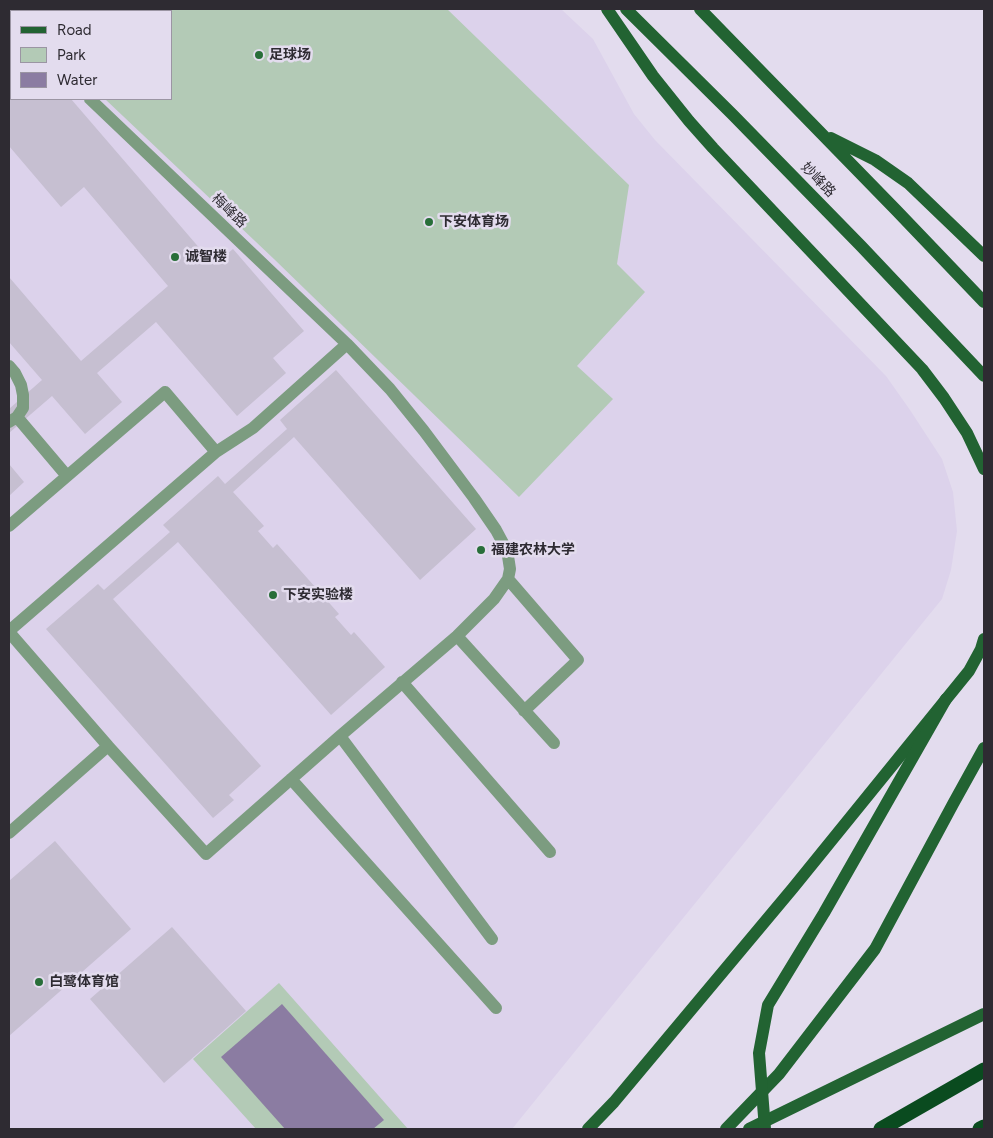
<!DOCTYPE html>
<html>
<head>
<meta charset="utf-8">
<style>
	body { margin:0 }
	#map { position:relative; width:993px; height:1138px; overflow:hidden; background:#e3dcee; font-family:Figtree,sans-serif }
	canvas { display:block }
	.frame { position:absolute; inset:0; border:10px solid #2e2b32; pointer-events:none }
	.legend { position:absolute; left:10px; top:10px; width:162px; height:90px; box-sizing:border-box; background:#e3dcee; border:1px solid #9b95a3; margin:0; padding:6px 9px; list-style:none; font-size:15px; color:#2e2b32 }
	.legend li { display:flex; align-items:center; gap:10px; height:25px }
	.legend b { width:25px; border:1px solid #9b95a3 }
</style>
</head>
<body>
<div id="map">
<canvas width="993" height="1138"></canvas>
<div class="frame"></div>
<ul class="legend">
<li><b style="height:6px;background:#226332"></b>Road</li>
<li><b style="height:14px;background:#b3cab6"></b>Park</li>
<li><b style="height:14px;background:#8b7ca2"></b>Water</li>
</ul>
</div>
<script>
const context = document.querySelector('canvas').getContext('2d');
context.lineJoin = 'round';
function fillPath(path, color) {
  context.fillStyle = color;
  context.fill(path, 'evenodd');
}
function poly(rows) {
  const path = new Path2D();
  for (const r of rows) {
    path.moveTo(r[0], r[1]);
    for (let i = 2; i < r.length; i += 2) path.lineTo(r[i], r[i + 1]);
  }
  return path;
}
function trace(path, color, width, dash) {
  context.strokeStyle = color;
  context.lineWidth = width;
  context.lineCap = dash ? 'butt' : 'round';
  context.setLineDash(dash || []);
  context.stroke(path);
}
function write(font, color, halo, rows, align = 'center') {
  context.font = font + ' Figtree,"Noto Sans SC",sans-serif';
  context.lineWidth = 5;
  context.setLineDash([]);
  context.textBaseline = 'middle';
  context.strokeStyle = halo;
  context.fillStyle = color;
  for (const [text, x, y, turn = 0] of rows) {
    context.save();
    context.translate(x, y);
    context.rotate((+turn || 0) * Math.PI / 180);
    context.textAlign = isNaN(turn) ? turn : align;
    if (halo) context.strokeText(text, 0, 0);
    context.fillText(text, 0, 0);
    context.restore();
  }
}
fillPath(poly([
	[9,9,561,9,593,39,634,114,655,140,886,376,910,410,942,459,953,492,957,531,951,570,942,599,512,1129,9,1129],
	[11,11,171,11,171,99,11,99]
]), '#dcd2eb');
fillPath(poly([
	[9,9,447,9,629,185,617,264,645,292,577,366,613,399,519,497,274,259,105,99,171,99,171,11,12,11],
	[279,983,408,1129,256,1129,193,1059]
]), '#b3cab6');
fillPath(poly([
	[282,1004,384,1120,373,1129,285,1129,221,1057]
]), '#8b7ca2');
fillPath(poly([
	[11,87,11,99,71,99,214,265,233,249,304,331,273,358,286,373,237,416,156,322,97,373,122,402,85,434,52,396,9,433,9,409,42,380,9,342,9,277,81,361,168,286,84,187,61,207,9,146,9,89],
	[336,370,476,529,420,580,294,437,233,492,264,526,258,531,273,548,277,544,339,614,335,617,351,635,354,632,385,667,331,715,178,542,113,599,261,766,229,795,234,800,213,818,46,629,98,584,104,590,170,532,163,525,218,476,225,484,287,429,280,420],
	[9,464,24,482,9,496],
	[55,841,131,929,9,1036,9,881],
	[172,927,246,1011,164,1083,90,999]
]), '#c6bfd1');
trace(poly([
	[9,22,11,24],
	[90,99,347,344,390,389,424,431,474,498,496,530,503,543,508,556,510,569,508,579,494,599,457,636,340,736,206,854,108,746],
	[9,366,15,373,21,385,23,395,23,408,17,417,9,422],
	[17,417,67,476],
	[9,526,165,392,216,452],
	[508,579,578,660,524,711],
	[9,631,216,452,253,428,347,344],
	[9,632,108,746,9,833],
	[457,636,554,743],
	[402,682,550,852],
	[340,736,492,939],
	[291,779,496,1008]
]), '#7c9c80', 12);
trace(poly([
	[607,9,653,76,689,121,713,148,922,369,944,398,967,433,984,469],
	[626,9,733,115,861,246,984,376],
	[700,9,896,210,984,302],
	[831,138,875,160,908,183,984,256],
	[588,1129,614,1102,793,888,969,671,981,649,984,639],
	[726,1129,779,1074,875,949,953,804,984,748],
	[749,1129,984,1014]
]), '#226332', 12);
trace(poly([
	[881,1129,984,1070],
	[980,1129,984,1127]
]), '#0a4b1f', 15);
trace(poly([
	[765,1129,759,1053,768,1005,824,913,946,699]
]), '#226332', 12);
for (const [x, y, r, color] of [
	[259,55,5,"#286e39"],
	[429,222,5,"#286e39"],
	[175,257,5,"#286e39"],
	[481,550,5,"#286e39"],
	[273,595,5,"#286e39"],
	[39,982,5,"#286e39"]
]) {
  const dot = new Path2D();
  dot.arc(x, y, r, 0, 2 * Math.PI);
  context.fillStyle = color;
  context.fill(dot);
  trace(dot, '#e3dcee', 2);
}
write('bold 14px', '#2e2b32', '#e3dcee', [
	["足球场",269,55],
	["下安体育场",439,222],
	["诚智楼",185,257],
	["福建农林大学",491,550],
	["下安实验楼",283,595],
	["白鹭体育馆",49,982]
], 'left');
write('14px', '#2e2b32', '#e3dcee', [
	["妙峰路",818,180,46],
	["梅峰路",229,211,44]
]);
</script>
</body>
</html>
